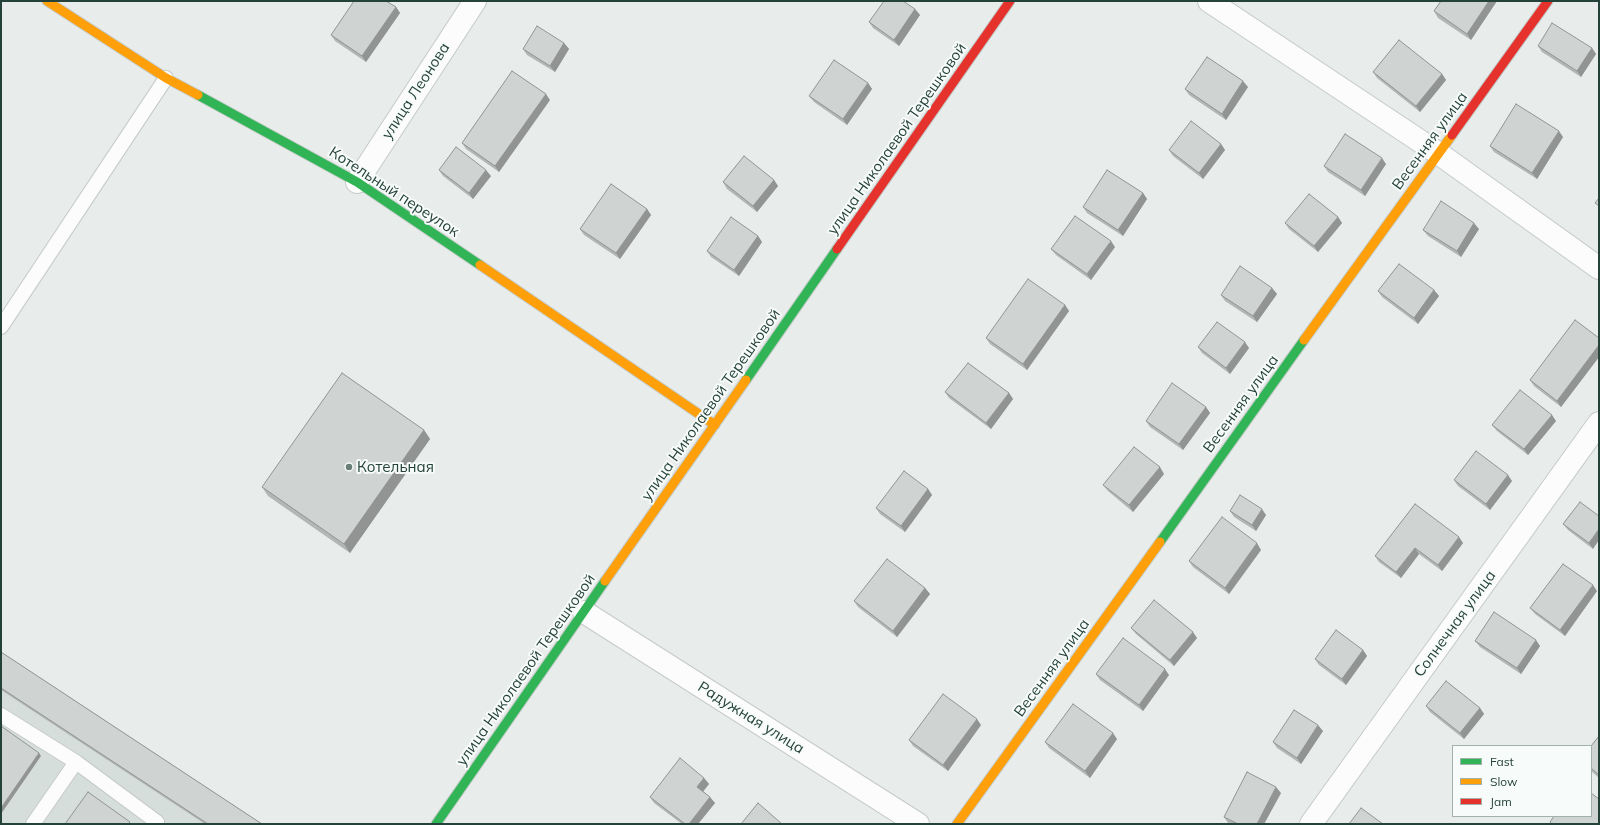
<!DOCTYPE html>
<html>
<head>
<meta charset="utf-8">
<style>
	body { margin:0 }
	#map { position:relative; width:1600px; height:825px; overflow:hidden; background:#e8edeb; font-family:Mulish,sans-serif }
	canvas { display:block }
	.frame { position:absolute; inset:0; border:2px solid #24423a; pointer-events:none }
	.legend { position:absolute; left:1452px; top:745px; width:140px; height:72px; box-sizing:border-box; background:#f7fbf9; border:1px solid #a3b1ad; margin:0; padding:5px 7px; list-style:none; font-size:12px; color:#24423a }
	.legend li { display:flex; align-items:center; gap:8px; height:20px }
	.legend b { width:20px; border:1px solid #a3b1ad }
</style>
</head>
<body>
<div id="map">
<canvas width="1600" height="825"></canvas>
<div class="frame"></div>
<ul class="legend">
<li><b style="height:5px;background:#30b455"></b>Fast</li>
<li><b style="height:5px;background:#ff9f0a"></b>Slow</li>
<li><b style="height:5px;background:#e5322d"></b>Jam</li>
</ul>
</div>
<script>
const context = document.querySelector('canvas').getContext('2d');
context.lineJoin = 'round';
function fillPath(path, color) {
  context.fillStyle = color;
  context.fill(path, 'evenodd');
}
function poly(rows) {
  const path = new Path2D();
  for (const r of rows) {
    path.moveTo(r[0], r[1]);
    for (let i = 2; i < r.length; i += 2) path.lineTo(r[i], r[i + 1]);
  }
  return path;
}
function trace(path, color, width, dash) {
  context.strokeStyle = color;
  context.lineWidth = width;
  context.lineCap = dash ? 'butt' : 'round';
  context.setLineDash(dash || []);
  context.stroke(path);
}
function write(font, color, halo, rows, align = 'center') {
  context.font = font + ' Mulish,sans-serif';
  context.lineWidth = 4;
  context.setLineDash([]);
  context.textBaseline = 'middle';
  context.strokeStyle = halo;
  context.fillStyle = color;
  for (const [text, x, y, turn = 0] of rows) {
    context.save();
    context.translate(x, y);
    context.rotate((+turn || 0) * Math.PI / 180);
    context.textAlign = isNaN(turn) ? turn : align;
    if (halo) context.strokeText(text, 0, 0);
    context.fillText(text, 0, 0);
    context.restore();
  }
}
fillPath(poly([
	[1,654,260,824,1,824]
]), '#d6dedb');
const lane = poly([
	[1,327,166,78],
	[1,715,76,762],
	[33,824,76,762,157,822,155,824]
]);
const street = poly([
	[1209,1,1438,153,1599,268],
	[357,182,475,1],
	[584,612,918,824],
	[1311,824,1599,423]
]);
const fast = poly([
	[198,95,357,182,480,265],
	[746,380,837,249],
	[1160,542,1304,340],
	[436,824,605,581]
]);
const slow = poly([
	[47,1,166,78,198,95],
	[480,265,715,425],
	[1304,340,1452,135],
	[605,581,746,380],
	[957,824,1160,542]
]);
const jam = poly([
	[1452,135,1548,1],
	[837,249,1010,1]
]);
trace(lane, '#c5cac8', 16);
trace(street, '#c5cac8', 24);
trace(fast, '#c3cbc8', 11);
trace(slow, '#c3cbc8', 11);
trace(jam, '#c3cbc8', 11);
trace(lane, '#fcfcfc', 14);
trace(street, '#fcfcfc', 22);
trace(fast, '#30b455', 9);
trace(slow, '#ff9f0a', 9);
trace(jam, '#e5322d', 9);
fillPath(poly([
	[1441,1,1497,1,1471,40,1438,18,1434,11],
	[396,7,400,13,366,62,335,41,331,35],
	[915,9,920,15,899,46,873,28,869,22],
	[564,43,569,49,555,72,527,55,523,49],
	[1538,46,1592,48,1596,54,1581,77,1542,52],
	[1373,72,1442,74,1446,80,1420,112,1377,78],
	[868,83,872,89,847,125,814,102,809,96],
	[1248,87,1226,120,1189,95,1185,89],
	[550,100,499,172,466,149,462,143],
	[1563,137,1537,179,1494,152,1490,146],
	[1221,144,1225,150,1203,179,1173,156,1169,150],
	[1386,164,1365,196,1328,172,1324,166],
	[439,170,491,176,473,199,443,176],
	[774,180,778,186,757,212,727,189,723,182],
	[1143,193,1147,199,1123,236,1087,213,1083,207],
	[647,209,651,215,620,259,584,235,580,229],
	[1338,217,1342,223,1318,252,1289,229,1285,223],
	[1479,229,1461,257,1428,236,1423,230],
	[758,236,762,242,739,276,711,257,707,251],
	[1115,247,1091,280,1056,255,1051,249],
	[1272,288,1277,294,1257,322,1225,301,1221,295],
	[1434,290,1439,296,1418,324,1382,297,1378,291],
	[1065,305,1069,311,1027,370,990,344,986,338],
	[1599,338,1599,357,1561,407,1534,386,1530,380],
	[1198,347,1249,348,1230,374,1202,353],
	[945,392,1009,393,1013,399,991,429,949,398],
	[1206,407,1210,413,1183,450,1150,427,1146,421],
	[1556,421,1528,455,1497,431,1492,425],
	[424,430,430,439,350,553,268,496,262,487],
	[1164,474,1133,512,1108,491,1103,485],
	[1454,480,1512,481,1490,510,1458,486],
	[928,489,932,495,905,532,880,514,876,508],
	[1580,502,1593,549,1568,530,1563,524],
	[1415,504,1463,543,1442,571,1419,554,1401,578,1379,562,1375,556],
	[1230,511,1266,515,1256,531,1234,517],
	[1261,550,1229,594,1193,567,1189,561],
	[925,588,930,594,897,637,858,607,854,601],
	[1597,591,1565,636,1535,614,1530,608],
	[1131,628,1197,638,1174,666,1136,634],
	[1475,641,1540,646,1521,674,1480,647],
	[1363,650,1367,656,1346,685,1319,665,1315,659],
	[1,652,262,824,205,824,1,690],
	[1096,674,1169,675,1143,711,1100,680],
	[1426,706,1480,708,1484,714,1464,739,1430,712],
	[981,725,948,771,913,746,909,740],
	[1323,731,1301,764,1277,748,1273,742],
	[1599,736,1599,778,1591,771,1591,746],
	[1117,739,1090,778,1049,748,1045,742],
	[704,778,709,784,703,791,715,803,698,824,682,824,654,803,650,797],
	[1281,793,1264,824,1230,824,1228,823,1224,817]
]), '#b2b6b5');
fillPath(poly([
	[1489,1,1497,1,1471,40,1467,34],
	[396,7,400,13,366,62,362,56],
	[915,9,920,15,899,46,894,40],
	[564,43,569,49,555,72,550,66],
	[1592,48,1596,54,1581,77,1577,71],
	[1442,74,1446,80,1420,112,1416,106],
	[1243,81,1248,87,1226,120,1222,114],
	[868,83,872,89,847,125,843,119],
	[546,94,550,100,499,172,495,166],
	[1559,131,1563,137,1537,179,1532,173],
	[1221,144,1225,150,1203,179,1199,173],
	[1382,158,1386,164,1365,196,1361,190],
	[486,170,491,176,473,199,469,193],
	[774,180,778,186,757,212,753,206],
	[1143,193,1147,199,1123,236,1118,230],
	[647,209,651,215,620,259,616,253],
	[1338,217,1342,223,1318,252,1314,246],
	[1474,223,1479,229,1461,257,1457,251],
	[758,236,762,242,739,276,734,270],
	[1111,241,1115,247,1091,280,1087,274],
	[1272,288,1277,294,1257,322,1253,316],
	[1434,290,1439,296,1418,324,1414,318],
	[1065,305,1069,311,1027,370,1023,364],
	[1245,342,1249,348,1230,374,1226,368],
	[1599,345,1599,357,1561,407,1557,401],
	[1009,393,1013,399,991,429,986,423],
	[1206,407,1210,413,1183,450,1179,444],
	[1552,415,1556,421,1528,455,1524,449],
	[424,430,430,439,350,553,344,544],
	[1160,467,1164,474,1133,512,1129,505],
	[1508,475,1512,481,1490,510,1486,504],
	[928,489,932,495,905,532,901,526],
	[1262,509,1266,515,1256,531,1252,525],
	[1599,529,1599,540,1593,549,1589,543],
	[1459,537,1463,543,1442,571,1438,565],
	[1257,543,1261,550,1229,594,1225,588],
	[1415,548,1419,554,1401,578,1396,572],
	[1593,585,1597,591,1565,636,1560,630],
	[925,588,930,594,897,637,893,631],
	[1193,632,1197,638,1174,666,1170,660],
	[1536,640,1540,646,1521,674,1517,668],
	[1363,650,1367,656,1346,685,1342,679],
	[1165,669,1169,675,1143,711,1139,705],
	[1480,708,1484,714,1464,739,1460,733],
	[977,719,981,725,948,771,943,765],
	[1318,725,1323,731,1301,764,1297,758],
	[1113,733,1117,739,1090,778,1085,771],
	[39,753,41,756,1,814,1,808],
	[704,778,709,784,702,793,697,787],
	[1276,787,1281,793,1264,824,1257,824],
	[710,797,715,803,698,824,689,824]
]), '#919493');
const building = poly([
	[354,1,386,1,396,7,362,56,331,35,354,1],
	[884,1,903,1,915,9,894,40,869,22,884,1],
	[1441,1,1489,1,1467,34,1434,11,1441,1],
	[1552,23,1592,48,1577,71,1538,46,1552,23],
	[537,26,564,43,550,66,523,49,537,26],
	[1399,40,1442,74,1416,106,1373,72,1399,40],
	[1207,57,1243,81,1222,114,1185,89,1207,57],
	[834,60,868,83,843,119,809,96,834,60],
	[512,71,546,94,495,166,462,143,512,71],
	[1516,104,1559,131,1532,173,1490,146,1516,104],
	[1191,121,1221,144,1199,173,1169,150,1191,121],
	[1345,134,1382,158,1361,190,1324,166,1345,134],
	[456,147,486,170,469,193,439,170,456,147],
	[744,156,774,180,753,206,723,182,744,156],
	[1107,170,1143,193,1118,230,1083,207,1107,170],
	[611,184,647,209,616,253,580,229,611,184],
	[1309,194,1338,217,1314,246,1285,223,1309,194],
	[1599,198,1599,206,1595,203,1599,198],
	[1441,201,1474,223,1457,251,1423,230,1441,201],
	[1075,216,1111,241,1087,274,1051,249,1075,216],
	[731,217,758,236,734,270,707,251,731,217],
	[1399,264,1434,290,1414,318,1378,291,1399,264],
	[1240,266,1272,288,1253,316,1221,295,1240,266],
	[1028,279,1065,305,1023,364,986,338,1028,279],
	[1575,320,1599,338,1599,345,1557,401,1530,380,1575,320],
	[1217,322,1245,342,1226,368,1198,347,1217,322],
	[968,363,1009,393,986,423,945,392,968,363],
	[342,373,424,430,344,544,262,487,342,373],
	[1172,383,1206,407,1179,444,1146,421,1172,383],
	[1520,390,1552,415,1524,449,1492,425,1520,390],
	[1134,447,1160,467,1129,505,1103,485,1134,447],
	[1476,451,1508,475,1486,504,1454,480,1476,451],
	[904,471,928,489,901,526,876,508,904,471],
	[1240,495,1262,509,1252,525,1230,511,1240,495],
	[1580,502,1599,516,1599,529,1589,543,1563,524,1580,502],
	[1415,504,1459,537,1438,565,1415,548,1396,572,1375,556,1415,504],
	[1222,517,1257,543,1225,588,1189,561,1222,517],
	[887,559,925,588,893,631,854,601,887,559],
	[1563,564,1593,585,1560,630,1530,608,1563,564],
	[1154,600,1193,632,1170,660,1131,628,1154,600],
	[1494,612,1536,640,1517,668,1475,641,1494,612],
	[1336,630,1363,650,1342,679,1315,659,1336,630],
	[1123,638,1165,669,1139,705,1096,674,1123,638],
	[1,652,262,824,208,824,1,688,1,652],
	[1446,681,1480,708,1460,733,1426,706,1446,681],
	[943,694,977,719,943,765,909,740,943,694],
	[1073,704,1113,733,1085,771,1045,742,1073,704],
	[1294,710,1318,725,1297,758,1273,742,1294,710],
	[1,726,39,753,1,808,1,726],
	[1599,736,1599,775,1591,768,1591,746,1599,736],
	[680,758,704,778,697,787,710,797,689,824,685,824,650,797,680,758],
	[1247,772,1276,787,1257,824,1238,824,1224,817,1247,772],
	[88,792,130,822,128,824,65,824,88,792],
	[1591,793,1599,799,1599,824,1552,824,1550,822,1554,816,1591,816,1591,793],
	[758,803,782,824,741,824,758,803],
	[1361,808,1383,824,1349,824,1361,808]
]);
fillPath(building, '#cfd4d2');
trace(building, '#919493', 1);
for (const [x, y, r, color] of [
	[349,467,4,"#697e78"]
]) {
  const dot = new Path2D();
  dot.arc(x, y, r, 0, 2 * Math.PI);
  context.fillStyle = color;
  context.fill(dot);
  trace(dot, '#f7fbf9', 1.5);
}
write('15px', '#24423a', '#f7fbf9', [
	["улица Леонова",416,91,-57],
	["улица Николаевой Терешковой",897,139,-55],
	["Весенняя улица",1430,141,-54],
	["Котельный переулок",394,192,33],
	["Весенняя улица",1241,404,-54],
	["улица Николаевой Терешковой",711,405,-55],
	["Солнечная улица",1455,624,-54],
	["Весенняя улица",1052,668,-54],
	["улица Николаевой Терешковой",526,670,-55],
	["Радужная улица",751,718,32]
]);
write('15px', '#24423a', '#f7fbf9', [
	["Котельная",357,467]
], 'left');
</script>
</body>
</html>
